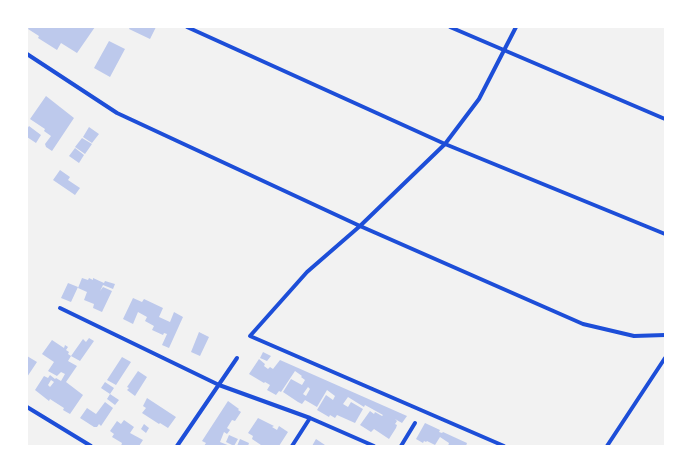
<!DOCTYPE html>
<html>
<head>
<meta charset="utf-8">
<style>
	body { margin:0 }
	#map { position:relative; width:692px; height:473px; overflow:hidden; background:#f2f2f2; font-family:"Titillium Web",sans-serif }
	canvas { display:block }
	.frame { position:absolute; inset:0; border:28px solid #fff; pointer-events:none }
</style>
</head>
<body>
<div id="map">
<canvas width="692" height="473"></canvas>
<div class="frame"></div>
</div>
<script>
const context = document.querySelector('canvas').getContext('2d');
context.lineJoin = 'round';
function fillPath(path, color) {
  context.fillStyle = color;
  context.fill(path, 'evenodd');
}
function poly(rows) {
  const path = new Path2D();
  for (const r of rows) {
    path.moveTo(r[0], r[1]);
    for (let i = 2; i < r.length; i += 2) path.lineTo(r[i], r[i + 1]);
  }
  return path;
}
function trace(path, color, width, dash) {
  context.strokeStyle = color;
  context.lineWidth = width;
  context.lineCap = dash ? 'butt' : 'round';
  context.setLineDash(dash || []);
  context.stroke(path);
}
fillPath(poly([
	[29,27,95,27,77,53,61,43,57,50,38,38,39,36,28,29],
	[130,27,156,27,150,39,129,29],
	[109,41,125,49,110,77,94,68],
	[46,96,74,118,52,151,46,147,45,144,51,136,44,131,45,129,30,119],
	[29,126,41,135,36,143,27,137,27,129],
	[89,127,99,134,92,143,83,137],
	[82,138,92,144,85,154,75,147],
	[75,148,84,155,79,163,69,156],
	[60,170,70,177,68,180,80,188,75,195,53,180],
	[82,278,88,280,89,278,93,280,93,278,104,283,105,281,115,284,113,289,103,285,100,291,103,287,112,291,102,312,93,308,94,304,84,300,87,292,78,288],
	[68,283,78,287,71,302,61,298],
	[133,298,142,302,144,299,163,308,159,317,170,322,174,312,183,317,169,348,162,345,167,334,164,333,163,335,152,330,154,326,145,321,147,317,138,312,133,324,123,319],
	[199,332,209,337,200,356,191,352],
	[89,338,94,341,80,361,71,356,83,339,86,342],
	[52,340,64,348,65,345,68,347,66,350,69,352,68,354,71,356,68,361,77,366,66,382,83,395,70,414,63,410,64,408,53,401,50,399,49,401,35,390,44,376,48,378,50,375,55,379,56,378,61,381,65,374,61,372,57,376,48,371,54,362,42,354],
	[51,380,54,382,50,387,48,385],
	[263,352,271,356,267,361,260,358],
	[27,356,37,362,27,377],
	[122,357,131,362,116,385,107,380],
	[259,359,265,364,264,366,268,369,270,367,273,369,280,360,407,416,402,423,395,419,397,421,395,424,397,425,396,428,389,439,374,429,371,432,360,425,370,411,374,414,375,412,382,416,383,415,365,405,364,407,348,397,343,404,348,407,351,402,363,409,355,423,337,415,335,418,330,415,329,417,317,410,326,395,333,400,335,396,327,390,317,407,305,400,302,404,298,402,283,392,291,379,302,385,305,380,301,377,302,376,295,371,281,392,279,391,276,395,267,390,270,385,265,382,264,383,249,374],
	[308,387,310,389,306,396,303,394],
	[138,371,147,377,135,396,127,390,129,388,127,387],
	[105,382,114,388,110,394,101,388],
	[110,394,119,400,115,405,107,399],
	[147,398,176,417,168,428,160,423,159,424,142,413,146,408,143,406],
	[228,401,239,409,238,410,241,412,235,421,232,420,227,428,230,430,227,434,224,432,220,442,230,446,204,446,206,443,202,441],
	[105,402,113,408,101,426,99,424,97,427,94,427,80,418,87,408,96,414],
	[258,418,274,426,272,427,277,430,279,426,288,432,279,446,261,446,261,445,252,439,253,436,248,433],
	[124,420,134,427,130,433,143,440,139,446,121,446,122,443,112,437,114,434,110,431,117,421,121,424],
	[425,423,440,430,439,432,442,433,443,432,467,443,466,446,448,446,449,443,440,437,435,445,427,441,426,442,424,441,423,443,416,439],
	[144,424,149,428,146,433,141,429],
	[229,435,238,439,234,446,226,442],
	[240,439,249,443,248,446,237,446],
	[316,439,325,445,324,446,312,446]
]), '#bdc9ec');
trace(poly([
	[187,27,445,144,665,234],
	[450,27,665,119],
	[27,54,117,113,360,226,583,324,634,336,665,335],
	[60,308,219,385,310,418,374,446],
	[27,407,91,446],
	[177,446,237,358],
	[292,446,310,418],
	[401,446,415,423],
	[504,446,250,336,307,272,360,226,445,144,479,99,516,27],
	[607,446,665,358]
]), '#1d4ed8', 4);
</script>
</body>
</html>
